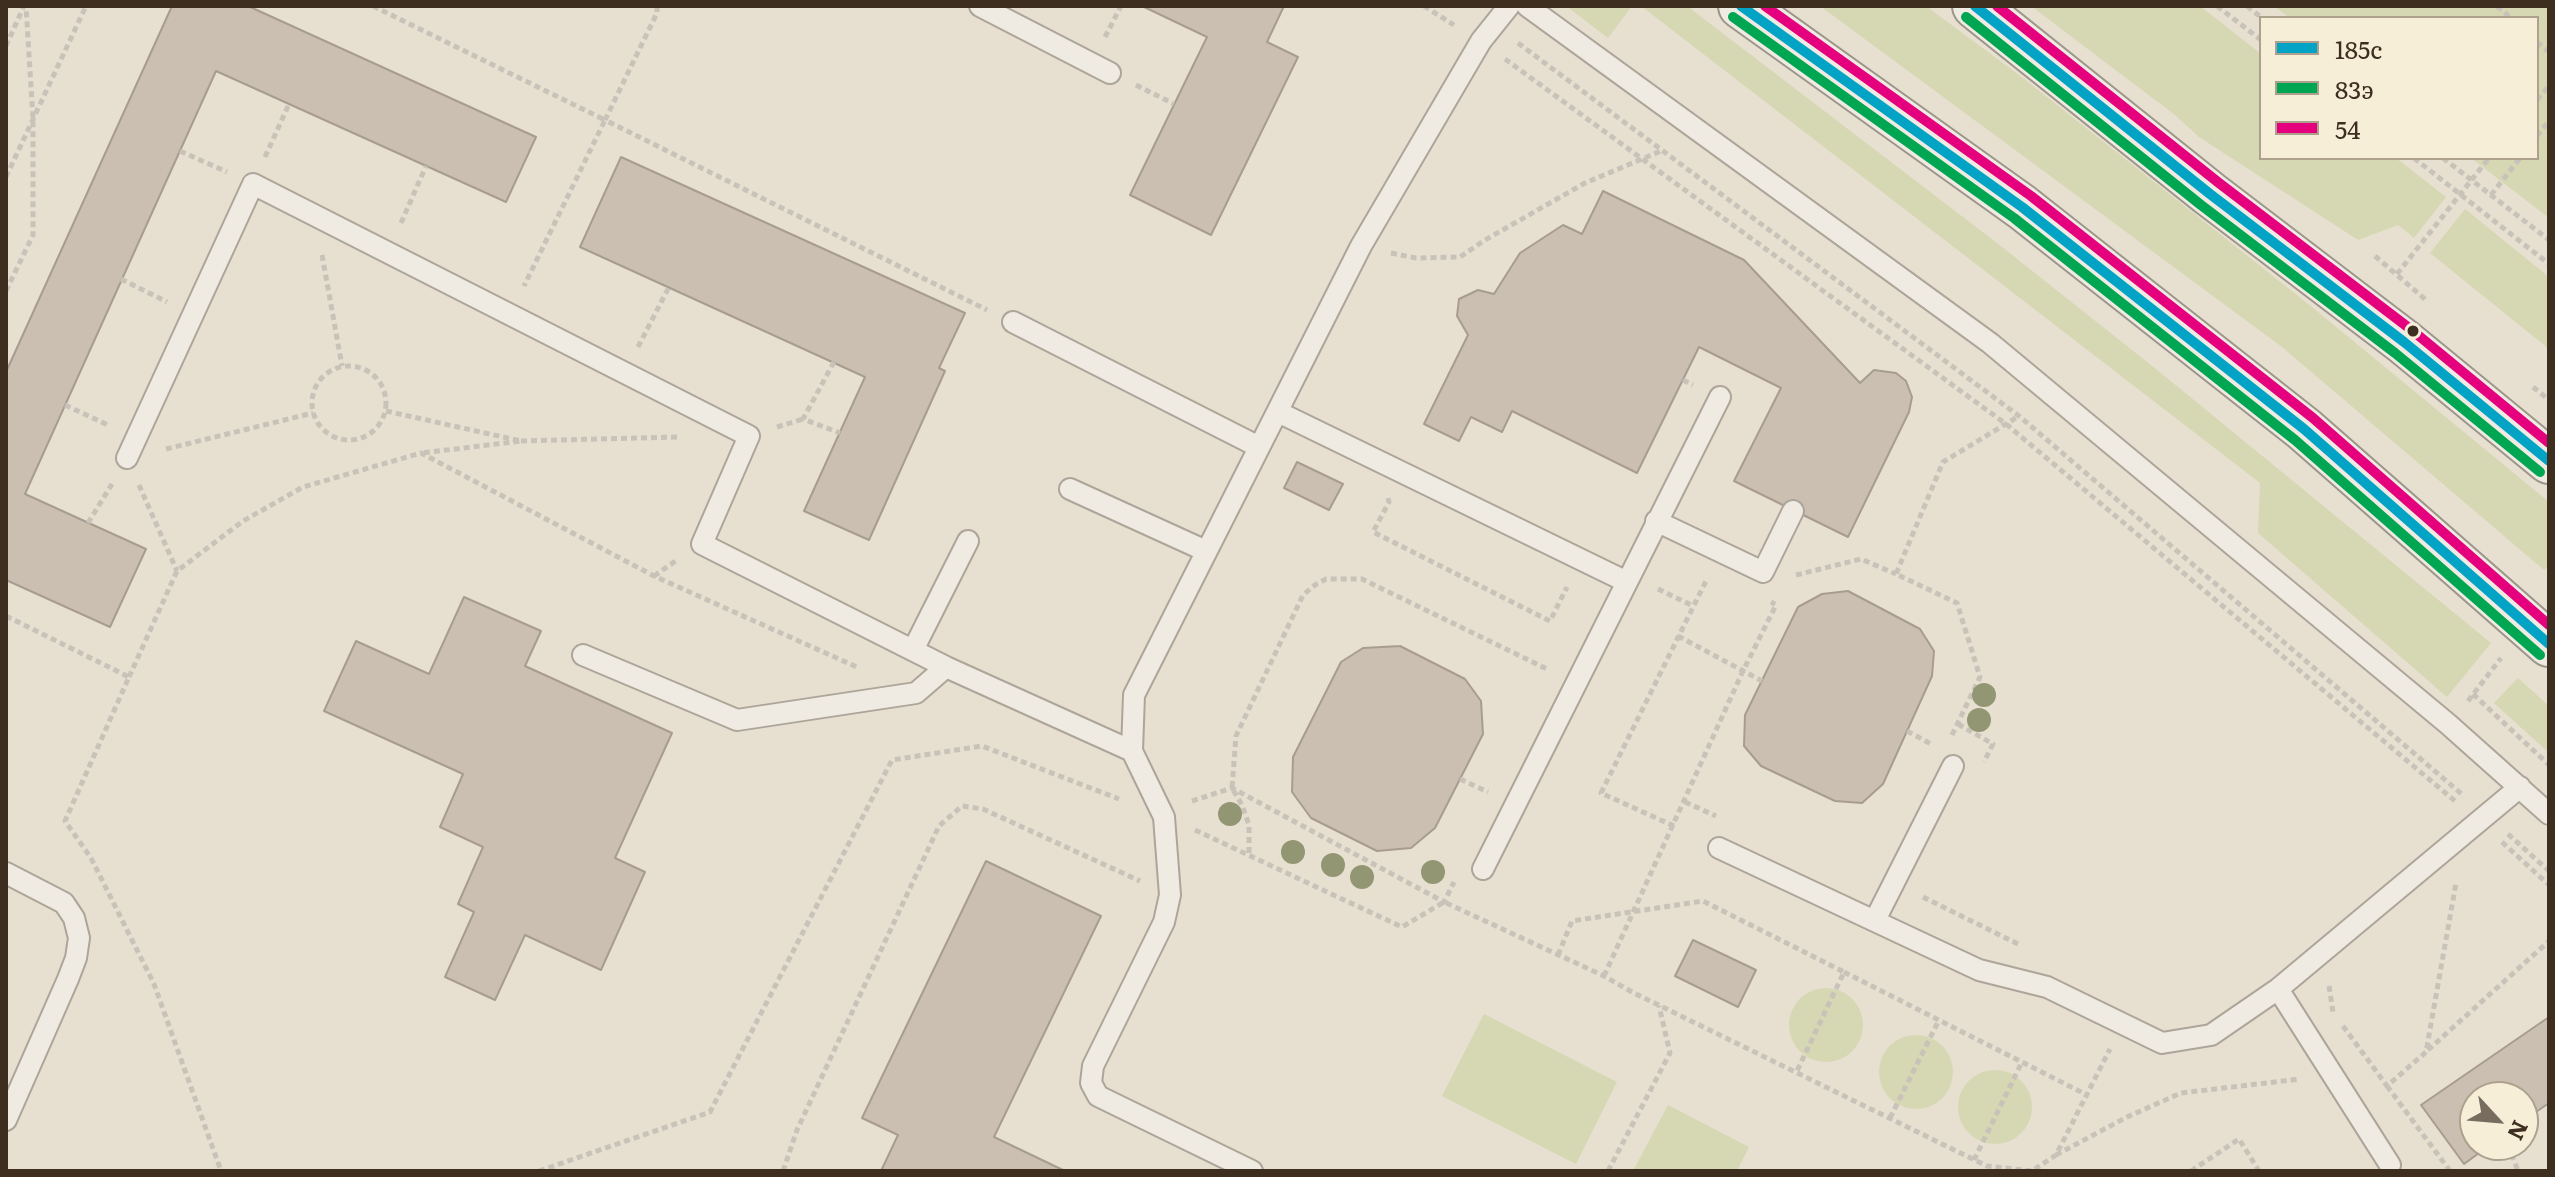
<!DOCTYPE html>
<html>
<head>
<meta charset="utf-8">
<style>
	body { margin:0 }
	#map { position:relative; width:2555px; height:1177px; overflow:hidden; background:#e7e0d1; font-family:Literata,serif }
	canvas { display:block }
	.frame { position:absolute; inset:0; border:8px solid #3d2e20; pointer-events:none }
	.legend { position:absolute; left:2259px; top:16px; width:280px; height:144px; box-sizing:border-box; background:#f7eed8; border:2px solid #ada18e; margin:0; padding:10px 14px; list-style:none; font-size:24px; color:#3d2e20 }
	.legend li { display:flex; align-items:center; gap:16px; height:40px }
	.legend b { width:40px; border:2px solid #ada18e }
	.north { position:absolute; left:2459px; top:1081px; width:80px; height:80px; box-sizing:border-box; background:#f7eed8; border:2px solid #ada18e; border-radius:50%; rotate:116deg; font-size:22px; font-weight:700; line-height:32px; text-align:center; color:#3d2e20 }
	.north::after { content:''; display:block; margin:auto; width:28px; height:36px; background:#786c5e; clip-path:polygon(50% 0,100% 100%,50% 72%,0 100%) }
</style>
</head>
<body>
<div id="map">
<canvas width="2555" height="1177"></canvas>
<div class="frame"></div>
<ul class="legend">
<li><b style="height:10px;background:#03a3c5"></b>185с</li>
<li><b style="height:10px;background:#00a651"></b>83э</li>
<li><b style="height:10px;background:#e5007d"></b>54</li>
</ul>
<div class="north">N</div>
</div>
<script>
const context = document.querySelector('canvas').getContext('2d');
context.lineJoin = 'round';
function fillPath(path, color) {
  context.fillStyle = color;
  context.fill(path, 'evenodd');
}
function poly(rows) {
  const path = new Path2D();
  for (const r of rows) {
    if (r.length === 3) {
      path.moveTo(r[0] + r[2], r[1]);
      path.arc(r[0], r[1], r[2], 0, 2 * Math.PI);
      continue;
    }
    path.moveTo(r[0], r[1]);
    for (let i = 2; i < r.length; i += 2) path.lineTo(r[i], r[i + 1]);
  }
  return path;
}
function trace(path, color, width, dash) {
  context.strokeStyle = color;
  context.lineWidth = width;
  context.lineCap = dash ? 'butt' : 'round';
  context.setLineDash(dash || []);
  context.stroke(path);
}
fillPath(poly([
	[1566,6,1632,6,1608,38],
	[1641,6,1687,6,1997,243,2156,369,2491,643,2447,697,2258,533,2260,483],
	[1820,6,1926,6,2023,78,2312,307,2549,502,2549,565,2544,570,2282,347],
	[2031,6,2200,6,2261,54,2261,158,2396,158,2446,197,2414,238,2398,225,2358,240,2199,137,2175,115],
	[2274,6,2549,6,2549,218,2471,158,2537,158,2537,18,2290,18],
	[2465,209,2549,277,2549,349,2430,253],
	[2518,678,2549,706,2549,753,2494,703],
	[1826,1025,37],
	[1484,1014,1617,1082,1576,1164,1442,1096],
	[1916,1072,37],
	[1995,1107,37],
	[1668,1105,1749,1147,1737,1171,1633,1171]
]), '#d6d7b3');
const building = poly([
	[172,6,248,6,536,137,506,202,216,71,25,494,146,549,110,627,6,580,6,372,172,6],
	[1142,6,1284,6,1267,42,1298,57,1211,235,1130,195,1207,37,1142,6],
	[621,157,965,313,939,368,945,371,869,540,804,511,865,377,580,247,621,157],
	[1603,191,1744,260,1860,383,1874,370,1896,373,1906,381,1912,397,1909,412,1848,537,1734,481,1781,388,1699,347,1637,473,1512,411,1502,432,1471,417,1459,441,1424,424,1468,335,1457,316,1459,299,1478,290,1494,294,1520,253,1563,225,1582,234,1603,191],
	[1297,462,1343,484,1329,510,1284,488,1297,462],
	[1848,591,1920,629,1934,651,1932,676,1883,784,1862,803,1835,801,1761,766,1744,746,1745,715,1798,607,1822,594,1848,591],
	[464,597,541,631,525,666,672,733,615,858,645,872,601,970,525,935,495,1000,445,977,474,912,458,904,483,847,440,827,463,774,324,711,356,641,429,674,464,597],
	[1400,646,1465,679,1481,701,1483,734,1435,828,1411,848,1377,851,1311,818,1292,792,1293,757,1341,662,1363,648,1400,646],
	[986,861,1101,916,994,1137,1065,1171,881,1171,898,1135,862,1118,986,861],
	[1693,940,1756,970,1738,1007,1675,976,1693,940],
	[2549,1017,2549,1103,2523,1121,2523,1097,2475,1097,2475,1145,2490,1145,2464,1164,2421,1105,2549,1017]
]);
fillPath(building, '#cbbfb2');
trace(building, '#a89c90', 2);
const lane = poly([
	[980,6,1110,73],
	[1527,6,1990,343,2448,724,2549,814],
	[1013,322,1259,447],
	[1278,412,1627,582],
	[127,458,253,184,749,436,702,544,946,667,1132,751],
	[1070,489,1206,551],
	[1656,521,1763,572,1793,511],
	[913,650,968,541],
	[583,655,737,720,916,693,946,667],
	[1719,848,1979,970,2047,987,2162,1043,2211,1035,2278,989,2520,787],
	[1483,869,1720,397],
	[6,873,64,903,74,918,79,938,76,958,68,979,6,1120],
	[1875,920,1953,766],
	[2278,989,2390,1165],
	[1252,1171,1098,1096,1091,1083,1093,1066,1164,922,1170,895,1164,817,1132,751,1134,695,1361,246,1481,41,1509,6]
]);
const secondary = poly([
	[1741,6,2022,207,2304,429,2549,644],
	[1975,6,2210,194,2404,342,2549,461]
]);
trace(lane, '#ada599', 24);
trace(secondary, '#9c958a', 48);
trace(poly([
	[373,6,605,120,524,286],
	[657,6,657,13,605,120,987,310],
	[1424,6,1454,25],
	[2217,6,2261,40],
	[2247,6,2262,18],
	[2497,6,2511,18],
	[1105,37,1121,6],
	[2537,42,2549,52],
	[1518,43,2019,416,2464,796],
	[6,46,24,6],
	[1505,59,2006,424,2455,801],
	[1136,85,1174,104],
	[2537,100,2549,86],
	[2537,136,2549,121],
	[180,151,227,172],
	[265,157,289,104],
	[2414,158,2549,264],
	[2443,158,2549,240],
	[6,177,86,6],
	[2491,195,2520,158],
	[401,223,426,166],
	[1391,253,1416,258,1460,257,1485,240,1585,183,1661,151],
	[322,255,342,366],
	[2375,256,2426,300],
	[2397,274,2489,158],
	[121,279,167,302],
	[6,291,33,235,33,119,26,6],
	[638,347,669,287],
	[834,362,803,419,840,433],
	[349,403,37],
	[1683,380,1693,385],
	[2533,387,2549,400],
	[65,405,108,425],
	[386,411,521,441,422,453],
	[777,427,803,419],
	[521,441,680,437],
	[166,449,313,413],
	[139,485,177,571],
	[1388,498,1389,502,1373,532,1550,621,1567,587],
	[88,523,112,484],
	[1796,575,1861,559,1896,574],
	[654,576,677,560],
	[1658,589,1693,606],
	[6,616,129,677,65,821,91,858,154,984,221,1171],
	[1678,636,1762,681],
	[129,677,177,571,243,521,303,487,421,453,654,576,859,668],
	[2473,694,2549,765],
	[2468,701,2501,658],
	[1958,724,1993,744,1984,762],
	[1907,731,1933,745],
	[1952,735,1980,677,1957,603,1896,574,1943,462,2019,416],
	[1460,779,1488,792],
	[1192,801,1232,788,1444,902,1454,882],
	[1685,802,1716,816],
	[1674,826,1601,793,1707,579],
	[1195,830,1402,927,1444,902,1604,976,1632,992,1987,1166,2032,1171,2056,1155,2110,1049],
	[2508,834,2549,871],
	[2502,842,2549,885],
	[1249,853,1249,825,1242,805,1232,788,1236,736,1303,595,1315,585,1326,579,1362,579,1547,669],
	[1923,897,2018,944],
	[1558,955,1572,921,1703,901,1844,972,1796,1073],
	[1844,972,2087,1095],
	[1604,976,1743,671,1776,605,1771,602],
	[2329,986,2333,1012],
	[2343,1026,2387,1086,2426,1052,2456,883],
	[2428,1050,2549,941],
	[2387,1086,2450,1171],
	[1890,1118,1939,1020],
	[2508,1145,2518,1171],
	[2056,1155,2127,1117,2181,1093,2300,1079],
	[1974,1160,2022,1062],
	[539,1171,710,1112,892,760,982,746,1119,799],
	[783,1171,797,1130,939,826,962,806,983,809,1140,881],
	[1608,1171,1670,1053,1659,1006],
	[2191,1171,2239,1139,2259,1171]
]), '#c8c2b9', 5, [6, 4]);
trace(lane, '#efebe3', 20);
trace(secondary, '#efebe3', 44);
trace(poly([
	[1741,6,2022,207,2304,429,2549,644],
	[1975,6,2210,194,2404,342,2549,461]
]), '#03a3c5', 10);
trace(poly([
	[1733,17,2014,218,2295,440,2540,655],
	[1966,17,2201,205,2395,353,2540,472]
]), '#00a651', 10);
trace(poly([
	[1765,6,2031,196,2313,418,2549,625],
	[1997,6,2219,183,2413,331,2549,443]
]), '#e5007d', 10);
context.fillStyle = '#929673';
for (const [x, y] of [
	[1984,695],
	[1979,720],
	[1230,814],
	[1293,852],
	[1333,865],
	[1433,872],
	[1362,877]
]) {
  context.beginPath();
  context.arc(x, y, 12, 0, 2 * Math.PI);
  context.fill();
}
for (const [x, y, r, color] of [
	[2413,331,7,"#3d2e20"]
]) {
  const dot = new Path2D();
  dot.arc(x, y, r, 0, 2 * Math.PI);
  context.fillStyle = color;
  context.fill(dot);
  trace(dot, '#f7eed8', 3);
}
</script>
</body>
</html>
